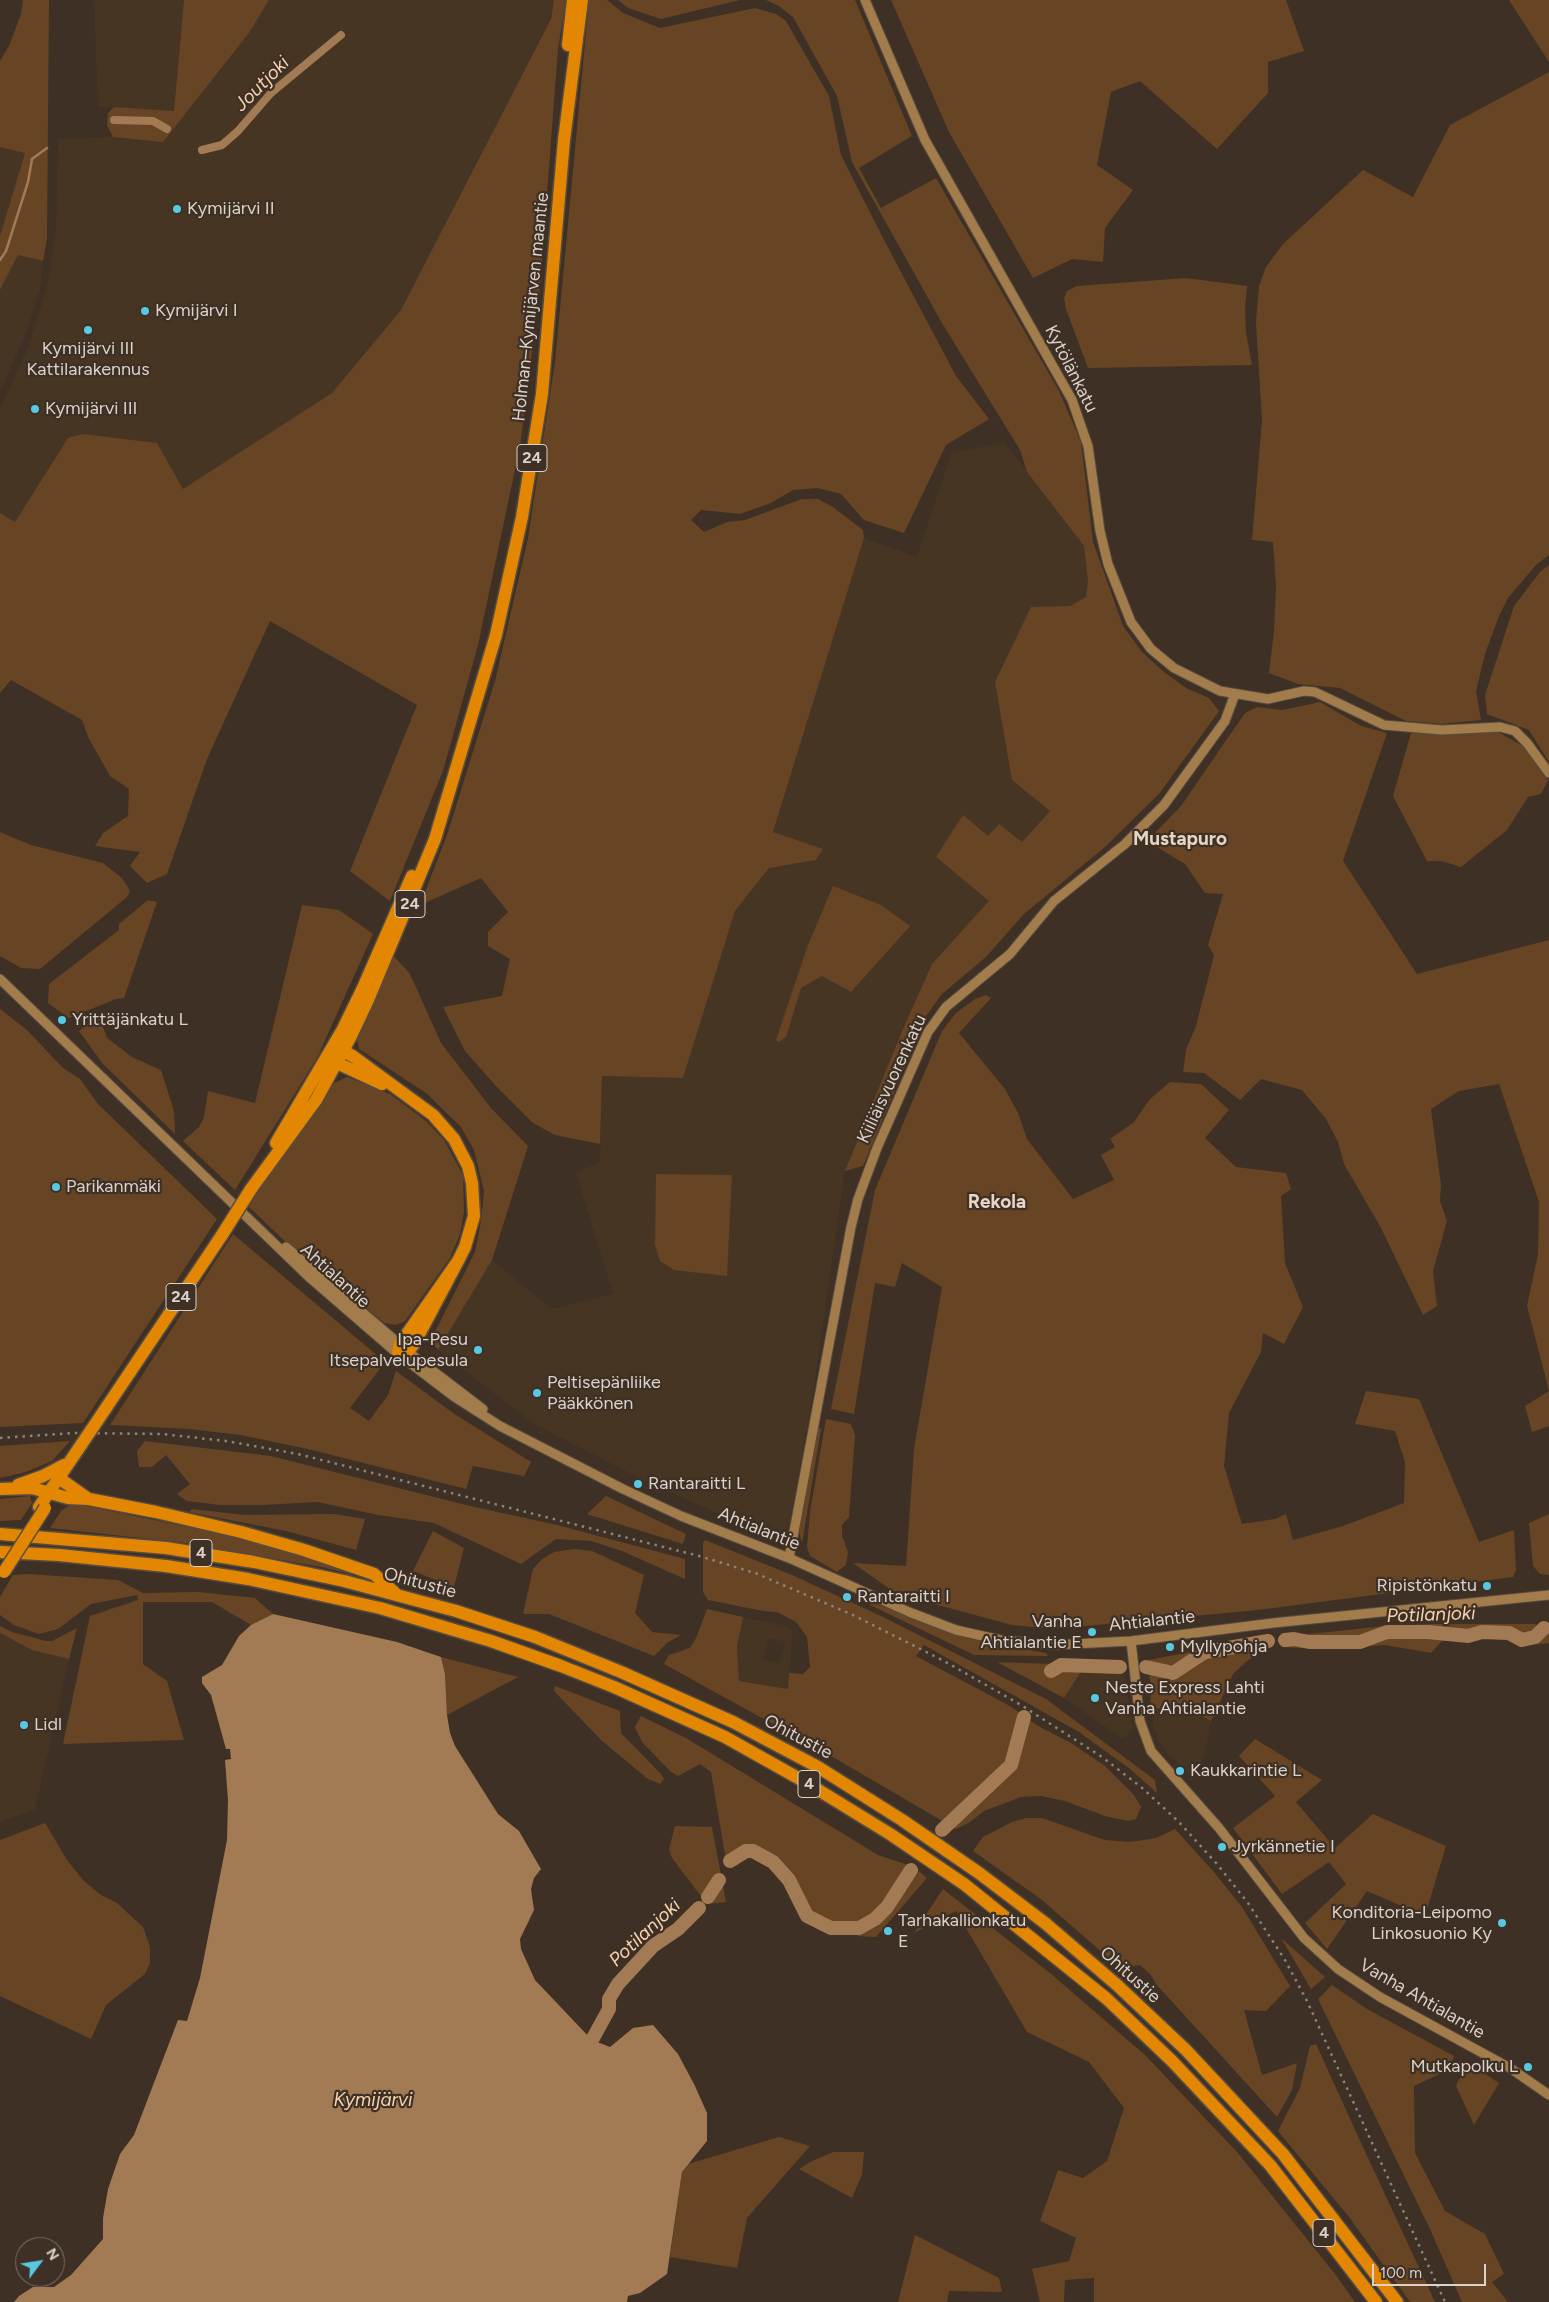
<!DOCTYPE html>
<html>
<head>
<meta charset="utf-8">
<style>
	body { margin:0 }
	#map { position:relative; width:1549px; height:2302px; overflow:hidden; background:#3e3024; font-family:Figtree,sans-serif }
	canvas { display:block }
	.north { position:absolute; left:15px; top:2237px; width:50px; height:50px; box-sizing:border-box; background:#3e3024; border:1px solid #7d7167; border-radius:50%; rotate:59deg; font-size:14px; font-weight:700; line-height:20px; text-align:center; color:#dbd2cb }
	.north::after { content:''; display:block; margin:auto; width:18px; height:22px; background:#57c9e2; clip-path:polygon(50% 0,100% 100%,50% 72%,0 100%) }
	.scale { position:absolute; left:1372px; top:2264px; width:114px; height:22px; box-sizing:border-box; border:2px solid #dbd2cb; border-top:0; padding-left:6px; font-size:15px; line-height:18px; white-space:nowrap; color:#dbd2cb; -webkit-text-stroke:4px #3e3024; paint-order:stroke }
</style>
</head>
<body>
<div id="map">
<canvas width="1549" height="2302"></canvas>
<div class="north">N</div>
<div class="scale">100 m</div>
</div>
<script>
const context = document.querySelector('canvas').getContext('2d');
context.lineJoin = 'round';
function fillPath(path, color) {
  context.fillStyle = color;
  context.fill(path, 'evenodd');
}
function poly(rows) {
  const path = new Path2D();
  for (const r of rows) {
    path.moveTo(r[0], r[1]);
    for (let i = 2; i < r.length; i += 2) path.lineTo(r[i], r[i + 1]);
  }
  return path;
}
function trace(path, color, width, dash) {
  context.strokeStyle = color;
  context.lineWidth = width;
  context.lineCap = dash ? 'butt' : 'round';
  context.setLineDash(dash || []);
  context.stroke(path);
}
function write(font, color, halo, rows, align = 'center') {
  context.font = font + ' Figtree,sans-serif';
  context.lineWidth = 4.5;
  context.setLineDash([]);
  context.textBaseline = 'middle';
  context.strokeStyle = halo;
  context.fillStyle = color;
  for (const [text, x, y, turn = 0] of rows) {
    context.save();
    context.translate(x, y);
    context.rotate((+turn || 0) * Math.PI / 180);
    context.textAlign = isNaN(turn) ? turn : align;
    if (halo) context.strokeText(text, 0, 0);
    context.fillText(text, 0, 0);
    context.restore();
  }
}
fillPath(poly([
	[94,0,184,0,174,111,98,107],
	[269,0,554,0,551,19,401,310,332,393,183,489,157,443,68,438,15,522,0,513,0,409,27,350,47,288,56,228,58,139,113,137,163,141,249,33],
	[0,147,26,152,0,236],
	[18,255,43,261,40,289,26,333,0,392,0,290],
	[1005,443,1084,546,1088,581,1086,597,1070,606,1031,608,1012,780,1050,811,1022,842,988,836,936,857,989,901,932,964,902,1031,845,1171,812,1400,786,1544,641,1479,534,1424,438,1350,492,1260,552,1309,613,1294,576,1173,600,1162,602,1076,683,1078,735,911,769,868,816,860,823,849,773,833,864,538,917,557,952,452],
	[743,1617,787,1626,793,1631,788,1689,739,1681,737,1647],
	[768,1638,785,1642,779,1664,763,1659],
	[0,1633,33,1650,69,1659,35,1810,0,1822],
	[1084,1668,1123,1669,1133,1729,1123,1739,1064,1698],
	[1151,1708,1189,1709,1211,1721,1206,1750,1195,1779,1167,1753,1160,1743,1154,1729]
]), '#473523');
fillPath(poly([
	[23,0,49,0,47,238,43,261,18,255,0,290,0,236,25,153,0,147,0,61,9,46,21,14],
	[184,0,269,0,249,33,163,142,113,137,107,125,108,113,114,107,174,111],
	[554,0,566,0,558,49,539,298,520,446,478,645,443,771,390,901,350,871,417,705,270,621,207,759,167,874,147,883,130,866,140,852,95,846,103,833,128,816,129,789,110,776,88,737,82,720,11,680,0,693,0,513,15,522,68,438,82,434,157,443,183,489,332,393,401,310,551,19],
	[589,0,607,0,623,13,660,28,755,8,776,14,786,21,829,96,841,155,884,240,956,376,989,419,946,445,904,533,864,520,841,494,818,488,793,490,771,503,740,514,701,510,691,520,704,532,727,522,745,520,802,499,818,499,833,507,863,530,864,538,773,832,823,849,816,860,769,868,735,911,683,1078,602,1076,600,1144,555,1135,533,1123,495,1085,465,1051,443,1007,502,996,510,959,488,946,488,932,508,912,481,878,420,905,447,835,495,681,528,538,555,362],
	[618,0,740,0,661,19,628,8],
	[766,0,855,0,912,136,859,168,881,208,936,178,1059,391,1081,442,1093,542,1123,626,1142,652,1163,671,1186,688,1209,698,1219,711,1159,794,1106,846,1023,915,986,957,942,994,926,1016,863,1166,845,1171,902,1031,932,964,989,901,936,857,963,815,988,836,999,824,1022,842,1050,811,1012,780,995,682,1031,607,1070,606,1086,597,1088,581,1084,546,1027,472,1020,450,942,323,852,162,837,96,793,17,779,6],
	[891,0,1286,0,1304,51,1268,62,1268,93,1217,149,1140,81,1111,92,1097,165,1133,190,1105,228,1103,262,1072,259,1033,278,949,132],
	[1509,0,1549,0,1549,62],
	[1549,72,1549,555,1536,565,1508,598,1499,616,1485,654,1476,691,1481,720,1441,724,1406,721,1340,688,1298,684,1269,673,1274,631,1276,586,1273,542,1252,540,1262,420,1256,322,1259,286,1266,267,1283,244,1363,170,1413,197,1450,125],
	[1186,278,1247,286,1245,309,1246,333,1252,365,1088,368,1066,309,1064,298,1067,291,1077,286],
	[1549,565,1549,762,1529,730,1487,714,1485,695,1514,606,1540,572],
	[1320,702,1361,726,1387,733,1343,861,1417,974,1549,940,1549,1426,1532,1432,1525,1406,1549,1391,1527,1306,1538,1254,1539,1202,1499,1084,1459,1091,1431,1109,1441,1185,1440,1201,1447,1221,1433,1271,1437,1306,1423,1315,1381,1228,1344,1164,1338,1142,1326,1119,1302,1090,1261,1079,1240,1100,1204,1073,1183,1072,1186,1050,1196,1026,1214,955,1208,945,1223,894,1205,893,1185,864,1147,841,1181,806,1245,713,1257,707,1282,710],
	[1494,730,1523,746,1548,780,1541,794,1528,797,1507,830,1461,867,1441,861,1427,861,1393,796,1411,733],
	[0,832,31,845,103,863,122,878,130,891,127,897,40,969,21,968,0,956],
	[833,886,881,905,910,926,851,992,822,976,801,988,786,1037,779,1042,776,1040,808,945],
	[148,900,157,902,124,998,116,999,69,1018,48,1003,49,984,119,930,119,924],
	[302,905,339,910,373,934,317,1058,235,1190,183,1141,199,1127,204,1117,208,1091,255,1103],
	[391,953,410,974,441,1043,491,1108,528,1146,492,1260,438,1350,431,1340,475,1252,481,1221,484,1191,474,1150,461,1127,426,1093,359,1049,357,1039],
	[986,995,991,998,959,1033,1005,1089,1018,1113,1027,1139,1073,1199,1114,1180,1101,1155,1115,1147,1110,1139,1134,1122,1150,1099,1170,1082,1201,1084,1229,1110,1205,1138,1236,1167,1286,1173,1291,1189,1281,1196,1285,1263,1303,1307,1284,1344,1263,1333,1261,1352,1229,1413,1224,1466,1242,1524,1275,1519,1286,1514,1293,1540,1343,1526,1404,1503,1405,1462,1395,1431,1355,1424,1366,1391,1419,1399,1479,1542,1514,1530,1516,1570,1513,1577,1258,1610,1053,1629,1012,1625,897,1594,853,1563,906,1566,914,1449,942,1287,902,1263,895,1287,875,1283,854,1414,831,1409,875,1190,942,1031,956,1013,975,999],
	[0,1009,27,1030,63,1068,80,1079,98,1104,217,1219,83,1423,0,1427],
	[99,1016,107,1038,132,1057,161,1070,174,1111,175,1134,103,1064,79,1031],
	[347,1077,390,1094,426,1121,444,1140,463,1175,464,1212,460,1234,450,1258,405,1321,396,1325,384,1323,289,1245,248,1206,334,1083],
	[656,1174,732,1175,727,1276,674,1270,660,1261,655,1245],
	[233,1234,385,1362,350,1408,369,1421,388,1395,396,1371,453,1413,531,1462,524,1476,473,1466,466,1489,312,1450,241,1435,189,1429,110,1425],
	[826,1419,851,1424,855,1435,849,1517,842,1525,842,1536,848,1552,846,1565,837,1572,810,1556,807,1547,810,1512],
	[817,1427,821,1429,802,1543,799,1532,804,1498],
	[70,1441,52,1461,26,1472,0,1478,0,1446],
	[145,1441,271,1456,466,1505,557,1525,685,1559,685,1579,622,1551,591,1541,556,1539,521,1564,434,1523,378,1515,318,1502,263,1505,220,1505,187,1501,177,1494,190,1484,166,1455,152,1467,139,1467,137,1451],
	[30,1496,32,1503,21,1520,0,1521,0,1499],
	[606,1496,686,1534,683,1544,587,1514],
	[73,1503,279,1546,371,1579,321,1567,186,1543,50,1528,61,1511],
	[192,1509,244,1515,333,1514,365,1519,356,1550,286,1531,189,1512],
	[1549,1514,1549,1575,1540,1574,1533,1566,1529,1523],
	[433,1531,464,1548,454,1587,413,1571],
	[705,1540,792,1575,881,1616,1046,1699,1155,1780,1157,1793,1130,1769,1079,1732,924,1645,916,1656,1010,1706,1038,1726,1071,1743,1105,1766,1134,1795,1141,1807,1136,1819,1128,1821,1105,1816,1065,1801,1041,1796,1021,1797,984,1811,970,1822,956,1829,838,1760,664,1664,669,1655,690,1648,696,1638,707,1609,743,1617,737,1647,739,1681,788,1689,789,1673,803,1674,810,1667,807,1637,796,1622,777,1612,763,1611,708,1600,703,1592,703,1543],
	[574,1549,592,1551,644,1575,635,1613,652,1632,681,1635,667,1643,654,1656,549,1614,523,1614,533,1569,542,1559,554,1552],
	[28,1574,118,1580,143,1593,199,1592,255,1598,273,1614,251,1625,212,1602,143,1602,143,1664,167,1681,184,1740,63,1744,90,1616,138,1600,137,1595,91,1604,58,1629,39,1634,14,1625,0,1615,0,1597,13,1575],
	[872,1602,966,1638,1046,1653,1048,1656,974,1655,870,1605],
	[1435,1624,1534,1624,1549,1629,1549,1643,1521,1646,1501,1638,1442,1641,1431,1653,1385,1645,1317,1649,1282,1647,1281,1637,1385,1626],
	[0,1626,12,1632,46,1641,52,1641,77,1628,69,1659,32,1650,0,1633],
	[1266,1637,1269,1646,1247,1661,1233,1674,1211,1721,1189,1709,1151,1708,1149,1660],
	[441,1657,518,1677,447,1715,445,1674],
	[997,1662,1054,1664,1082,1670,1064,1698],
	[555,1686,620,1711,621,1733,661,1774,664,1779,660,1784,648,1779,601,1740,554,1691],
	[641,1716,686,1738,878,1855,908,1865,871,1917,856,1923,834,1923,809,1910,793,1876,774,1858,745,1845,726,1860,711,1772,700,1764,678,1776,671,1772,642,1742,635,1727],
	[1255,1739,1322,1780,1296,1802,1335,1848,1373,1814,1446,1846,1425,1916,1367,1891,1327,1949,1305,1923,1346,1884,1329,1862,1282,1894,1233,1828,1275,1796,1239,1756],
	[1026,1818,1042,1818,1105,1840,1130,1842,1156,1838,1175,1829,1213,1871,1242,1907,1290,1986,1266,2011,1244,2010,1262,2075,1297,2063,1292,2090,1277,2117,1156,1984,1151,1975,1140,1965,1120,1968,1042,1900,973,1851,983,1837,1012,1822],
	[45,1823,67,1860,84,1881,101,1895,117,1903,143,1927,150,1947,150,1963,145,1974,106,2005,91,2039,0,1996,0,1840],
	[675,1826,712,1827,726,1902,707,1904,672,1858,669,1849],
	[919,1871,927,1878,876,1937,857,1936,884,1919],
	[943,1889,1050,1973,1145,2055,1237,2152,1335,2274,1355,2302,1094,2302,1094,2278,1065,2280,1064,2302,1040,2302,1032,2269,1069,2261,1076,2238,1040,2221,1058,2170,1083,2178,1107,2161,1124,2108,1089,2062,1027,2032,956,1911,914,1933],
	[1281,1938,1325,1977,1311,1989],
	[1332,1985,1367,2009,1454,2056,1448,2070,1414,2086,1415,2153,1445,2211,1485,2234,1504,2274,1492,2282,1508,2302,1462,2302,1430,2229,1318,1999],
	[1316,2044,1362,2145,1435,2302,1410,2302,1349,2217,1278,2131,1300,2088,1310,2046],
	[1467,2062,1499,2083,1474,2125,1456,2086],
	[779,2137,810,2146,747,2218,737,2268,670,2257,682,2172,688,2164],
	[833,2152,864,2152,862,2174,852,2198,799,2169,810,2162],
	[915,2235,999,2278,1002,2292,949,2291,947,2302,898,2302]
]), '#674524');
fillPath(poly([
	[273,1614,397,1642,441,1657,445,1674,447,1715,450,1733,455,1746,498,1814,519,1831,541,1869,534,1878,531,1889,534,1910,520,1939,521,1949,535,1980,592,2040,610,2047,633,2028,653,2025,678,2054,695,2086,707,2113,707,2141,682,2172,667,2274,640,2293,628,2296,627,2302,14,2302,19,2296,33,2287,54,2287,71,2275,103,2239,103,2218,108,2189,120,2154,134,2135,178,2020,187,2021,200,1978,227,1840,228,1800,225,1760,231,1759,230,1749,226,1749,211,1695,202,1683,202,1677,222,1665,239,1636,251,1625]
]), '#a27a54');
trace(poly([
	[0,260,6,251,28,182,32,159,47,148]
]), '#a27a54', 2.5);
trace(poly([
	[114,120,153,121,167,129],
	[202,150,222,145,238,131,271,93,341,35]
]), '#a27a54', 8);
trace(poly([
	[1285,1640,1294,1639,1309,1642,1360,1642,1387,1632,1428,1632,1468,1636,1482,1632,1509,1633,1522,1640,1535,1637,1544,1628],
	[1146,1667,1173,1673,1205,1652,1268,1641],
	[1051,1671,1061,1665,1120,1667],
	[942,1830,1011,1765,1024,1717],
	[730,1861,746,1851,753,1851,773,1862,789,1880,807,1916,831,1928,859,1928,875,1919,887,1907,911,1870],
	[708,1897,719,1880],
	[592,2040,609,2009,609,1999,618,1984,653,1946,678,1929,699,1908]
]), '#a27a54', 14);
const secondary = poly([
	[865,0,925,140,1072,400,1088,446,1100,531,1108,564,1131,622,1151,649,1174,668,1220,691,1268,699,1304,691,1315,692,1384,725,1442,730,1500,727,1515,731,1527,743,1549,773],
	[0,979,309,1277,398,1354,453,1396,500,1426,623,1489,681,1516,789,1558,909,1612,956,1630,1001,1640,1054,1645,1131,1641,1273,1623,1549,1595],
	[286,1247,411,1354,483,1409],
	[789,1558,851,1227,858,1199,877,1148,928,1032,946,1007,1010,954,1054,901,1125,844,1164,805,1225,721,1235,694],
	[1131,1641,1140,1721,1151,1751,1219,1828,1304,1938,1338,1969,1380,1997,1510,2068,1549,2095]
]);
const highway = poly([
	[568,45,573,0],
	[330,1053,344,1051,354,1057,433,1115,454,1139,468,1166,472,1183,474,1216,465,1247,458,1261,414,1344,408,1351,398,1354,400,1344,458,1261],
	[332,1058,337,1063,382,1084],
	[276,1143,343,1029,363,988,412,876],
	[251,1189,316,1100,351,1036,368,1000,435,839,496,635,522,517,542,394,564,140,582,0],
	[106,1408,222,1235],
	[63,1481,87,1498],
	[18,1485,43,1476,64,1465],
	[0,1489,32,1488,68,1498,89,1499,156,1512,241,1532,304,1550,374,1574,396,1594],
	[39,1507,77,1451],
	[0,1534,166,1548,254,1562,344,1581,456,1611,535,1637,621,1672,733,1722,818,1767,902,1820,979,1873,1045,1923,1117,1985,1186,2050,1283,2154,1397,2302],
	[0,1552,59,1555,166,1566,248,1579,380,1608,491,1641,561,1666,614,1687,725,1737,807,1783,890,1834,964,1884,1107,1999,1172,2061,1270,2165,1376,2302]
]);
trace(secondary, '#574c41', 11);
trace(highway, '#574c41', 15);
trace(secondary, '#a37c4b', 9);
trace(highway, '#e38703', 12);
trace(poly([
	[0,1438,74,1433,162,1434,226,1441,298,1454,699,1556,755,1573,853,1615,944,1661,1021,1705,1102,1757,1141,1787,1178,1821,1217,1864,1248,1903,1285,1960,1307,2001,1445,2302]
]), '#8e8379', 2.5, [2.5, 5]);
const highwayBridge = poly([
	[222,1235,251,1189],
	[77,1451,106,1408],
	[4,1572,45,1508]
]);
trace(highwayBridge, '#574c41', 15, []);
trace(highwayBridge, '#e38703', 12);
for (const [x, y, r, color] of [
	[177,209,5,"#57c9e2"],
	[145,311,5,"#57c9e2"],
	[88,330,5,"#57c9e2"],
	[35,409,5,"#57c9e2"],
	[62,1020,5,"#57c9e2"],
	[56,1187,5,"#57c9e2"],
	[478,1350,5,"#57c9e2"],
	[537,1393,5,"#57c9e2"],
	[638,1484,5,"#57c9e2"],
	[1487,1586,5,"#57c9e2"],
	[847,1597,5,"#57c9e2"],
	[1092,1632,5,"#57c9e2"],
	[1170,1647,5,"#57c9e2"],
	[1095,1698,5,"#57c9e2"],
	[24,1725,5,"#57c9e2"],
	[1180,1771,5,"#57c9e2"],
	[1222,1847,5,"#57c9e2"],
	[1502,1923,5,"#57c9e2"],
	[888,1931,5,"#57c9e2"],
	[1528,2067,5,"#57c9e2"]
]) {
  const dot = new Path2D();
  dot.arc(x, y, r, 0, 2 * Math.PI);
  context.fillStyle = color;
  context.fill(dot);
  trace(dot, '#3e3024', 2);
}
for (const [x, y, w] of [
	[532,458,30],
	[410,904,30],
	[181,1297,30],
	[201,1553,22],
	[809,1784,22],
	[1324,2233,22]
]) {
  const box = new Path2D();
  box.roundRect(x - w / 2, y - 13.5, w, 27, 4);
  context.fillStyle = '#3e3024';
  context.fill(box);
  trace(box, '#dbd2cb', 1);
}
write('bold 16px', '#dbd2cb', null, [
	["24",532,458],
	["24",410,904],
	["24",181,1297],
	["4",201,1553],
	["4",809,1784],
	["4",1324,2233]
]);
write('18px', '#dbd2cb', '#3e3024', [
	["Kymijärvi II",187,209],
	["Kymijärvi I",155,311],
	["Kymijärvi III",88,349,"center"],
	["Kattilarakennus",88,370,"center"],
	["Kymijärvi III",45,409],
	["Yrittäjänkatu L",72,1020],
	["Parikanmäki",66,1187],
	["Ipa-Pesu",468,1340,"right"],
	["Itsepalvelupesula",468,1361,"right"],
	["Peltisepänliike",547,1383],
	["Pääkkönen",547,1404],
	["Rantaraitti L",648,1484],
	["Ripistönkatu",1477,1586,"right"],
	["Rantaraitti I",857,1597],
	["Vanha",1082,1622,"right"],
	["Ahtialantie E",1082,1643,"right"],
	["Myllypohja",1180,1647],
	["Neste Express Lahti",1105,1688],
	["Vanha Ahtialantie",1105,1709],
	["Lidl",34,1725],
	["Kaukkarintie L",1190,1771],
	["Jyrkännetie I",1232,1847],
	["Konditoria-Leipomo",1492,1913,"right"],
	["Linkosuonio Ky",1492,1934,"right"],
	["Tarhakallionkatu",898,1921],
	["E",898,1942],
	["Mutkapolku L",1518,2067,"right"]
], 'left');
write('18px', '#dbd2cb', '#3e3024', [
	["Holman–Kymijärven maantie",531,307,-84],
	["Kytölänkatu",1071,369,63],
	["Kiiliäisvuorenkatu",892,1079,-65],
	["Ahtialantie",335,1276,42],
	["Ahtialantie",759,1529,22],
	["Ohitustie",420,1583,15],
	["Ahtialantie",1152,1621,-6],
	["Ohitustie",798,1737,28],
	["Ohitustie",1130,1975,42],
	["Vanha Ahtialantie",1422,1999,30]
]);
write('italic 19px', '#f8d3b1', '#3e3024', [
	["Joutjoki",262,84,-45],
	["Potilanjoki",1431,1615,-2],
	["Potilanjoki",645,1933,-43],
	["Kymijärvi",373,2100]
]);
write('bold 19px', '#e6d4c5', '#3e3024', [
	["Mustapuro",1180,839],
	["Rekola",997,1202]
]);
</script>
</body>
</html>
